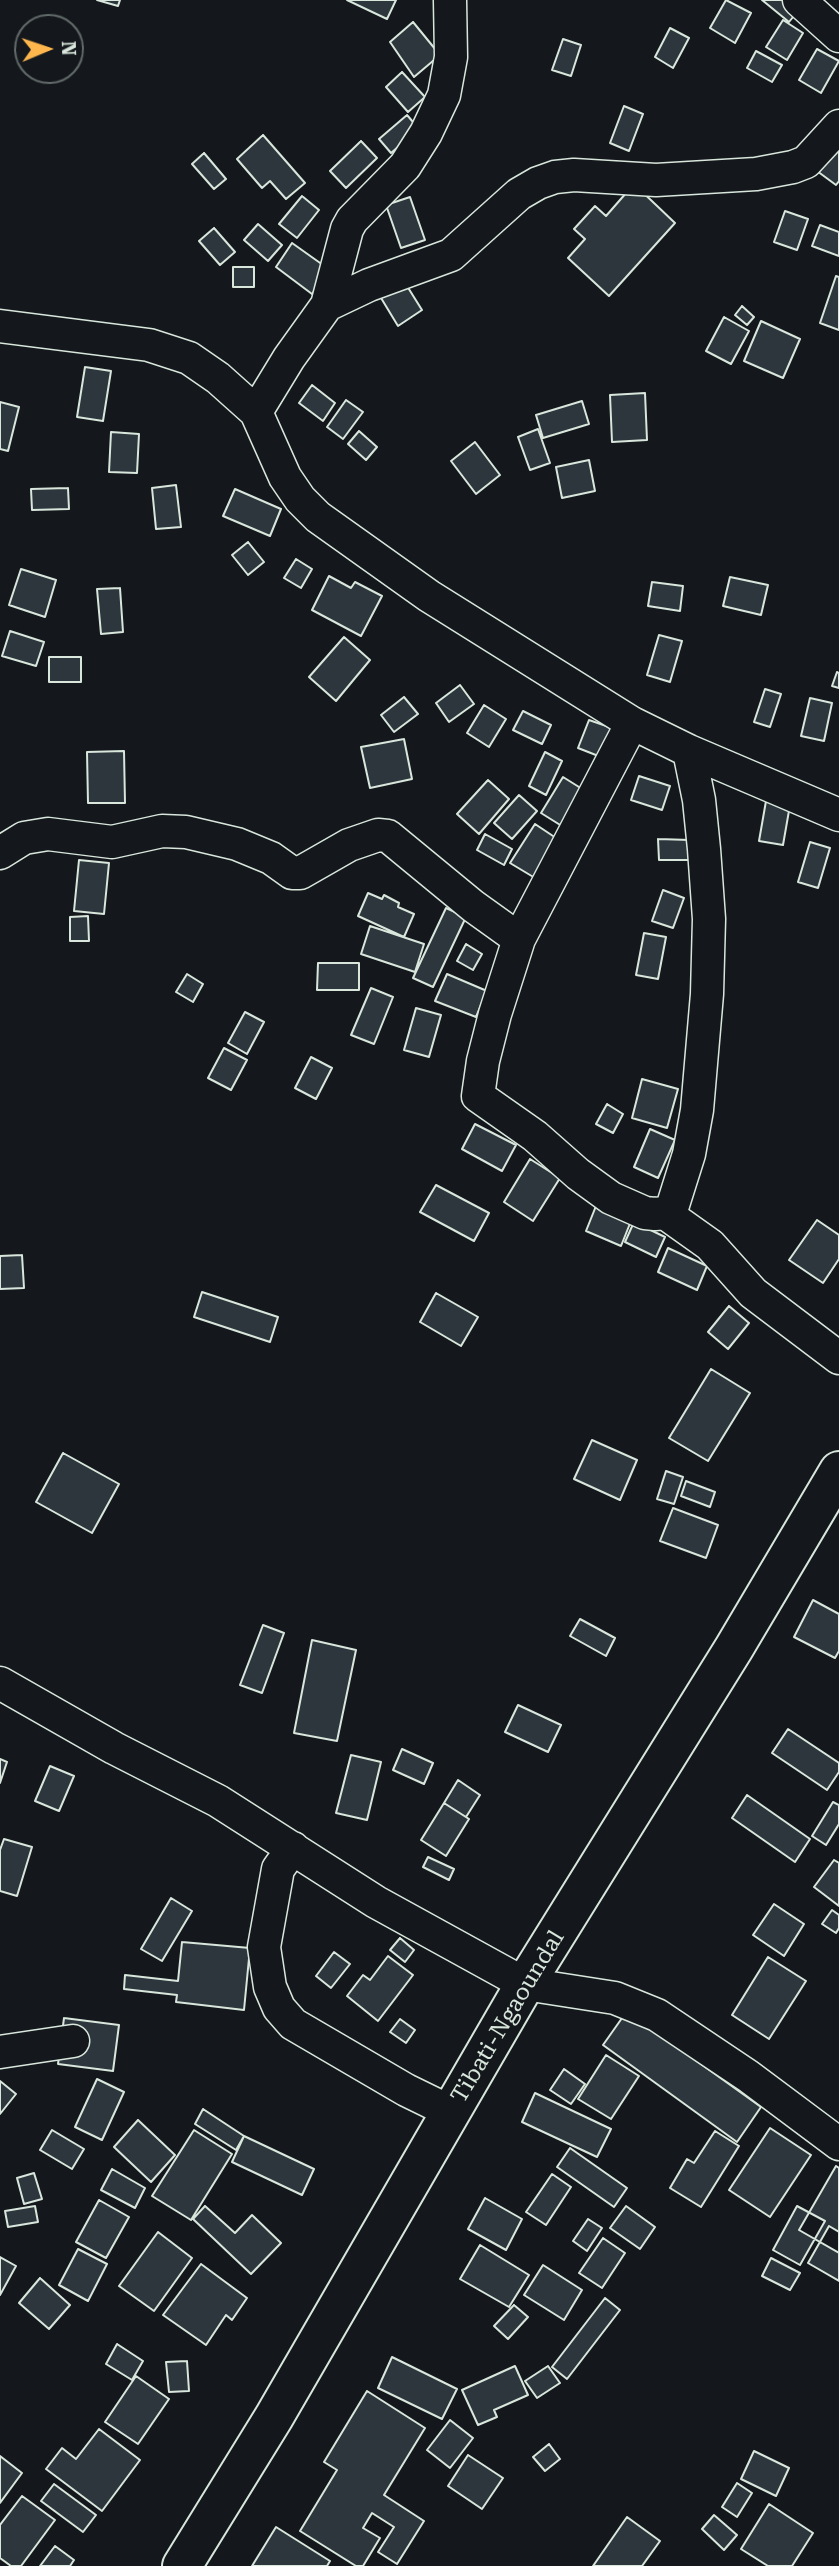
<!DOCTYPE html>
<html>
<head>
<meta charset="utf-8">
<style>
	body { margin:0 }
	#map { position:relative; width:839px; height:2566px; overflow:hidden; background:#14181c; font-family:"Roboto Serif",serif }
	canvas { display:block }
	.north { position:absolute; left:14px; top:14px; width:70px; height:70px; box-sizing:border-box; background:#14181c; border:2px solid #626a69; border-radius:50%; rotate:88deg; font-size:19px; font-weight:700; line-height:28px; text-align:center; color:#d8e6dc }
	.north::after { content:''; display:block; margin:auto; width:24px; height:32px; background:#ffb74d; clip-path:polygon(50% 0,100% 100%,50% 72%,0 100%) }
</style>
</head>
<body>
<div id="map">
<canvas width="839" height="2566"></canvas>
<div class="north">N</div>
</div>
<script>
const context = document.querySelector('canvas').getContext('2d');
context.lineJoin = 'round';
function fillPath(path, color) {
  context.fillStyle = color;
  context.fill(path, 'evenodd');
}
function poly(rows) {
  const path = new Path2D();
  for (const r of rows) {
    path.moveTo(r[0], r[1]);
    for (let i = 2; i < r.length; i += 2) path.lineTo(r[i], r[i + 1]);
  }
  return path;
}
function trace(path, color, width, dash) {
  context.strokeStyle = color;
  context.lineWidth = width;
  context.lineCap = dash ? 'butt' : 'round';
  context.setLineDash(dash || []);
  context.stroke(path);
}
function write(font, color, halo, rows, align = 'center') {
  context.font = font + ' "Roboto Serif",serif';
  context.lineWidth = 5;
  context.setLineDash([]);
  context.textBaseline = 'middle';
  context.strokeStyle = halo;
  context.fillStyle = color;
  for (const [text, x, y, turn = 0] of rows) {
    context.save();
    context.translate(x, y);
    context.rotate((+turn || 0) * Math.PI / 180);
    context.textAlign = isNaN(turn) ? turn : align;
    if (halo) context.strokeText(text, 0, 0);
    context.fillText(text, 0, 0);
    context.restore();
  }
}
const building = poly([
	[97,0,120,0,118,6,97,0],
	[347,0,396,0,387,19,347,0],
	[726,0,751,13,735,43,710,28,726,0],
	[762,0,792,0,801,7,789,22,762,0],
	[783,20,803,33,787,60,766,47,783,20],
	[413,22,440,55,414,77,390,42,413,22],
	[670,28,689,38,673,68,655,57,670,28],
	[563,39,581,45,571,76,552,70,563,39],
	[817,49,839,61,821,93,799,80,817,49],
	[756,51,782,65,772,82,747,68,756,51],
	[402,72,425,97,408,112,386,87,402,72],
	[624,106,643,114,629,151,610,143,624,106],
	[407,115,419,129,391,153,379,139,407,115],
	[263,135,305,183,286,199,270,181,262,188,237,159,263,135],
	[361,141,377,158,346,188,330,171,361,141],
	[839,142,839,181,836,185,817,171,839,142],
	[204,153,226,179,214,189,192,164,204,153],
	[634,184,675,223,609,296,568,258,585,239,574,229,595,206,606,216,634,184],
	[302,196,319,210,297,238,279,224,302,196],
	[410,197,425,240,401,248,386,205,410,197],
	[785,211,808,219,797,250,774,242,785,211],
	[258,224,282,245,268,261,244,240,258,224],
	[820,225,839,232,839,256,812,246,820,225],
	[214,228,235,252,220,265,199,241,214,228],
	[292,243,330,270,312,294,276,267,292,243],
	[233,267,254,267,254,287,233,287,233,267],
	[836,276,839,277,839,330,820,323,836,276],
	[402,278,422,310,398,326,378,293,402,278],
	[742,306,754,317,747,325,735,315,742,306],
	[724,317,749,331,731,364,706,351,724,317],
	[761,321,800,339,783,378,744,361,761,321],
	[85,367,111,371,103,421,77,417,85,367],
	[312,385,335,403,323,421,299,403,312,385],
	[645,393,647,440,612,442,610,395,645,393],
	[346,400,363,412,343,439,327,427,346,400],
	[582,401,589,424,543,438,536,415,582,401],
	[0,402,19,407,8,451,0,449,0,402],
	[538,429,550,463,530,470,518,437,538,429],
	[359,431,377,447,366,460,348,444,359,431],
	[111,432,139,434,137,473,109,472,111,432],
	[475,442,500,475,476,494,451,461,475,442],
	[589,460,595,491,562,498,556,467,589,460],
	[176,485,181,527,156,529,152,488,176,485],
	[68,488,69,509,32,510,31,489,68,488],
	[235,489,281,509,270,536,223,516,235,489],
	[248,542,264,562,248,575,232,555,248,542],
	[296,559,312,569,301,588,284,578,296,559],
	[21,569,56,580,45,617,9,605,21,569],
	[329,576,351,588,355,582,382,596,361,636,312,610,329,576],
	[730,577,768,585,761,615,723,606,730,577],
	[652,582,683,586,680,611,648,606,652,582],
	[120,588,123,632,101,634,97,589,120,588],
	[10,631,44,642,36,666,2,656,10,631],
	[659,635,682,641,670,682,647,675,659,635],
	[344,637,370,660,336,701,309,677,344,637],
	[49,657,81,657,81,682,49,682,49,657],
	[837,672,839,673,839,688,832,686,837,672],
	[460,685,474,704,449,722,436,703,460,685],
	[765,689,781,694,770,727,754,722,765,689],
	[404,697,418,714,394,732,381,715,404,697],
	[810,698,832,703,824,741,801,736,810,698],
	[484,705,506,719,489,747,467,733,484,705],
	[523,711,551,725,542,744,513,730,523,711],
	[589,720,612,728,601,757,578,748,589,720],
	[404,739,412,779,370,788,361,747,404,739],
	[124,751,125,803,88,803,87,752,124,751],
	[545,752,562,761,546,795,529,786,545,752],
	[639,776,670,786,662,810,631,800,639,776],
	[563,777,587,792,565,828,541,813,563,777],
	[488,780,509,799,479,834,457,814,488,780],
	[519,795,537,811,512,839,494,823,519,795],
	[766,801,790,805,783,845,759,841,766,801],
	[535,824,559,840,535,878,510,863,535,824],
	[485,834,512,849,504,865,477,850,485,834],
	[658,839,690,840,690,860,659,860,658,839],
	[810,842,830,848,818,888,798,882,810,842],
	[79,860,109,863,104,914,74,911,79,860],
	[663,890,684,898,673,928,652,921,663,890],
	[368,893,382,899,384,895,399,903,398,907,414,914,404,937,358,916,368,893],
	[446,908,466,917,433,987,413,978,446,908],
	[88,916,89,941,70,941,70,917,88,916],
	[370,926,424,944,415,972,361,954,370,926],
	[644,933,666,937,658,979,636,975,644,933],
	[466,944,482,954,473,970,457,961,466,944],
	[318,963,359,963,359,990,317,990,318,963],
	[187,974,203,984,193,1002,176,992,187,974],
	[447,974,487,991,476,1017,435,1001,447,974],
	[371,988,393,997,374,1044,351,1035,371,988],
	[416,1008,441,1015,429,1057,404,1050,416,1008],
	[245,1012,264,1022,247,1054,228,1043,245,1012],
	[224,1048,247,1060,231,1090,208,1078,224,1048],
	[311,1057,332,1068,316,1099,295,1088,311,1057],
	[642,1079,678,1089,667,1128,632,1118,642,1079],
	[607,1104,623,1114,613,1133,596,1124,607,1104],
	[475,1124,516,1145,502,1171,462,1149,475,1124],
	[650,1129,675,1140,658,1178,634,1167,650,1129],
	[530,1159,560,1178,533,1221,504,1202,530,1159],
	[436,1185,489,1213,474,1241,420,1212,436,1185],
	[596,1206,631,1221,621,1246,586,1231,596,1206],
	[817,1220,839,1235,839,1259,823,1283,789,1260,817,1220],
	[634,1222,665,1237,656,1257,625,1242,634,1222],
	[668,1248,707,1266,697,1290,658,1272,668,1248],
	[22,1255,24,1288,0,1289,0,1256,22,1255],
	[202,1292,278,1317,270,1342,194,1317,202,1292],
	[436,1293,478,1317,461,1346,420,1322,436,1293],
	[729,1306,749,1323,728,1349,708,1332,729,1306],
	[711,1369,750,1393,708,1461,669,1438,711,1369],
	[592,1440,637,1460,620,1500,574,1479,592,1440],
	[63,1453,119,1484,92,1533,36,1502,63,1453],
	[666,1471,683,1477,674,1504,657,1499,666,1471],
	[686,1481,715,1492,710,1507,681,1496,686,1481],
	[673,1508,718,1525,706,1558,660,1541,673,1508],
	[813,1600,839,1614,839,1651,835,1658,794,1637,813,1600],
	[580,1619,615,1638,606,1656,570,1636,580,1619],
	[263,1625,284,1633,262,1693,240,1685,263,1625],
	[312,1640,356,1650,337,1741,294,1733,312,1640],
	[518,1705,561,1725,548,1752,505,1732,518,1705],
	[788,1729,839,1763,839,1772,827,1790,772,1753,788,1729],
	[402,1749,433,1763,424,1784,393,1770,402,1749],
	[351,1755,381,1762,367,1820,336,1813,351,1755],
	[0,1759,7,1762,0,1783,0,1759],
	[50,1766,74,1776,59,1811,35,1801,50,1766],
	[458,1780,480,1795,466,1817,444,1803,458,1780],
	[747,1795,810,1839,795,1862,732,1818,747,1795],
	[833,1802,839,1805,839,1824,826,1845,812,1836,833,1802],
	[444,1803,469,1819,446,1856,421,1840,444,1803],
	[4,1839,32,1847,17,1896,0,1891,0,1850,4,1839],
	[428,1857,454,1869,449,1880,423,1867,428,1857],
	[834,1860,839,1863,839,1906,814,1887,834,1860],
	[171,1898,192,1911,162,1961,141,1949,171,1898],
	[774,1904,804,1924,784,1956,753,1935,774,1904],
	[832,1910,839,1915,839,1928,836,1933,822,1924,832,1910],
	[400,1938,414,1950,405,1962,390,1950,400,1938],
	[182,1942,250,1948,244,2010,176,2002,177,1995,124,1989,125,1975,178,1981,182,1942],
	[334,1952,350,1964,331,1988,316,1976,334,1952],
	[388,1956,413,1975,378,2021,347,1996,363,1975,370,1980,388,1956],
	[768,1957,806,1981,769,2039,732,2015,768,1957],
	[627,2011,761,2107,737,2142,603,2045,627,2011],
	[64,2018,119,2025,113,2071,58,2064,64,2018],
	[400,2019,415,2030,406,2043,390,2032,400,2019],
	[606,2055,639,2076,611,2119,578,2099,606,2055],
	[564,2069,585,2084,571,2104,550,2090,564,2069],
	[97,2079,124,2092,102,2140,75,2127,97,2079],
	[0,2081,16,2094,0,2114,0,2081],
	[535,2093,611,2129,597,2157,522,2122,535,2093],
	[203,2109,244,2136,236,2150,195,2124,203,2109],
	[138,2120,175,2155,151,2182,114,2147,138,2120],
	[770,2128,811,2155,770,2217,729,2190,770,2128],
	[52,2130,84,2149,72,2169,40,2150,52,2130],
	[194,2130,232,2154,191,2220,152,2196,194,2130],
	[715,2131,739,2146,701,2207,670,2188,687,2159,694,2163,715,2131],
	[244,2136,314,2169,302,2195,232,2162,244,2136],
	[570,2148,627,2188,614,2207,557,2167,570,2148],
	[836,2166,839,2168,839,2253,799,2230,836,2166],
	[112,2169,145,2188,135,2208,101,2190,112,2169],
	[34,2173,42,2199,24,2204,17,2178,34,2173],
	[552,2174,571,2187,546,2225,526,2212,552,2174],
	[485,2198,522,2219,506,2250,468,2229,485,2198],
	[99,2200,129,2217,106,2258,76,2242,99,2200],
	[35,2206,38,2222,8,2227,5,2211,35,2206],
	[205,2206,235,2233,252,2215,281,2243,251,2274,193,2219,205,2206],
	[626,2206,655,2227,640,2249,610,2228,626,2206],
	[797,2206,825,2221,800,2265,773,2250,797,2206],
	[588,2219,602,2228,587,2251,573,2241,588,2219],
	[829,2226,839,2232,839,2281,808,2263,829,2226],
	[158,2232,192,2258,154,2311,119,2286,158,2232],
	[603,2238,625,2253,602,2288,579,2273,603,2238],
	[480,2245,529,2275,509,2307,460,2279,480,2245],
	[78,2249,107,2264,88,2301,59,2285,78,2249],
	[0,2257,16,2266,0,2295,0,2257],
	[771,2258,800,2273,790,2290,762,2276,771,2258],
	[201,2264,247,2298,232,2320,226,2315,206,2345,163,2315,201,2264],
	[543,2265,582,2290,564,2320,524,2295,543,2265],
	[40,2278,70,2305,49,2329,19,2303,40,2278],
	[605,2298,620,2310,567,2379,552,2367,605,2298],
	[514,2305,528,2317,508,2339,494,2326,514,2305],
	[117,2344,143,2361,132,2380,106,2364,117,2344],
	[392,2357,457,2389,442,2419,378,2388,392,2357],
	[187,2361,189,2391,169,2392,166,2362,187,2361],
	[515,2366,528,2395,494,2410,497,2417,478,2425,462,2390,515,2366],
	[548,2366,560,2383,537,2398,525,2381,548,2366],
	[136,2376,169,2399,138,2444,105,2422,136,2376],
	[367,2391,425,2428,384,2495,424,2521,397,2564,378,2552,394,2527,372,2513,363,2528,380,2538,363,2566,356,2566,300,2531,337,2470,324,2462,367,2391],
	[450,2420,473,2438,450,2468,427,2450,450,2420],
	[99,2429,140,2460,102,2511,46,2469,62,2448,76,2459,99,2429],
	[549,2444,560,2459,545,2471,533,2457,549,2444],
	[754,2451,789,2468,776,2496,741,2479,754,2451],
	[468,2455,503,2478,482,2509,448,2486,468,2455],
	[0,2456,22,2473,0,2503,0,2456],
	[737,2483,752,2493,737,2517,722,2507,737,2483],
	[54,2484,96,2515,83,2532,41,2501,54,2484],
	[22,2496,55,2520,21,2566,11,2566,0,2558,0,2525,22,2496],
	[769,2504,813,2533,792,2566,768,2566,741,2549,769,2504],
	[714,2515,737,2535,724,2550,702,2529,714,2515],
	[627,2517,660,2541,642,2566,593,2566,627,2517],
	[276,2527,330,2561,327,2566,252,2566,276,2527],
	[55,2546,74,2560,70,2566,40,2566,55,2546]
]);
fillPath(building, '#2c363c');
trace(building, '#d8e6dc', 2);
const street = poly([
	[799,0,839,36],
	[327,305,369,285,451,255,519,194,538,183,555,177,574,175,656,180,756,174,793,167,806,162,839,126],
	[0,326,149,345,189,358,218,378,256,412,285,477,300,499,318,517,429,596,632,723,689,751,839,815],
	[256,412,289,358,327,305,347,229,352,220,405,166,426,133,444,95,451,57,450,0],
	[632,723,519,939,495,1014,483,1061,478,1096,535,1136,578,1174,611,1198,645,1213,655,1214,665,1213,672,1208,689,1154,697,1110,707,994,709,919,704,849,699,800,689,751],
	[0,853,24,838,48,834,112,842,162,831,186,832,237,844,271,858,292,873,300,873,349,845,378,835,388,836,473,906,519,939],
	[665,1213,710,1245,753,1293,839,1358],
	[0,1683,114,1748,218,1801,376,1902,525,1984,615,1998,657,2015,748,2076,839,2144],
	[293,1848,278,1869,264,1947,270,1987,279,2008,293,2024,406,2090,451,2112],
	[0,2052,73,2041]
]);
const highway = poly([
	[182,2566,274,2417,525,1984,734,1648,839,1471]
]);
trace(street, '#d8e6dc', 35);
trace(highway, '#d8e6dc', 42);
trace(street, '#14181c', 32);
trace(highway, '#14181c', 38);
write('23px', '#d8e6dc', '#14181c', [
	["Tibati-Ngaoundal",508,2017,-59]
]);
</script>
</body>
</html>
